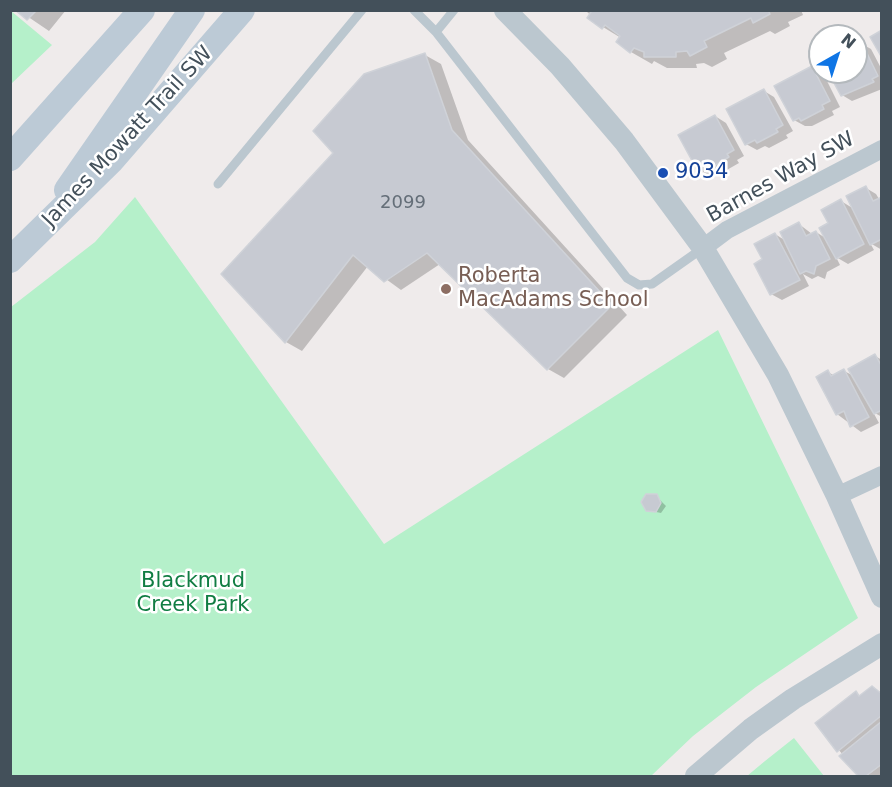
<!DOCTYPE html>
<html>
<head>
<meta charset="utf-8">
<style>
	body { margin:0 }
	#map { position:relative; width:892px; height:787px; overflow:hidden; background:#efebeb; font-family:"DejaVu Sans",sans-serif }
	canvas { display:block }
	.frame { position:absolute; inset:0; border:12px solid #43505a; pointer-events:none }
	.north { position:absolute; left:808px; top:24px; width:60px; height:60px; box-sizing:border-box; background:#fff; border:2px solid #b4b9bd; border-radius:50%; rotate:39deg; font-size:16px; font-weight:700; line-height:24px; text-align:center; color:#43505a }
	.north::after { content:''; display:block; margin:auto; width:21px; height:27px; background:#0f75e5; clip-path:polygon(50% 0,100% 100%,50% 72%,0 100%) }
</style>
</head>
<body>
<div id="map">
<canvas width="892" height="787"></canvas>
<div class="frame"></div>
<div class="north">N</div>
</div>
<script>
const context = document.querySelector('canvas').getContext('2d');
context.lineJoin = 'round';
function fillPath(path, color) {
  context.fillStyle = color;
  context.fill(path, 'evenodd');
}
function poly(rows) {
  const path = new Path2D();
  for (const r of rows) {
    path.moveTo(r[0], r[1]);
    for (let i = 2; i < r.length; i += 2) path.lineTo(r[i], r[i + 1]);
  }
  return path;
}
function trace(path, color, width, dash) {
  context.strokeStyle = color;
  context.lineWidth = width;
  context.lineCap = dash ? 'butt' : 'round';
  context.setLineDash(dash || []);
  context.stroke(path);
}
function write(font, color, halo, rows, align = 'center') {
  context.font = font + ' "DejaVu Sans",sans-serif';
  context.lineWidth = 5;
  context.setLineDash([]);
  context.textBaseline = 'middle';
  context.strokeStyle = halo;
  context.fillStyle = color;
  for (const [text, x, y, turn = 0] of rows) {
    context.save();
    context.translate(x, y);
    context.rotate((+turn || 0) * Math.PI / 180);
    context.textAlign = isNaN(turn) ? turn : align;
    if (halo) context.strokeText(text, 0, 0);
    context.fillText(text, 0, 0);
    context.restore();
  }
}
fillPath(poly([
	[11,11,52,45,11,84],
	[135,197,384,544,718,330,858,618,756,687,693,736,651,776,11,776,11,307,95,242],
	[794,738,824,776,747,776,765,761]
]), '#b5f0ca');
fillPath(poly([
	[18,10,66,10,49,31],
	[585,10,801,10,803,15,788,22,790,26,775,34,770,31,724,53,727,59,712,67,704,63,696,64,697,68,667,68,654,61,652,64,631,52,621,38,603,27],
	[860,43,871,49,882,70,882,89,852,101,842,95,830,72,856,72,856,45],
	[425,55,441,64,468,140,627,315,564,378,548,369,440,264,401,290,368,266,302,351,286,342,223,274],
	[812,67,823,73,840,107,832,111,834,115,812,126,805,126,794,120],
	[764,91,774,97,793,131,786,135,788,138,769,148,765,146,757,150,746,144],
	[715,116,726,123,744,156,737,160,739,163,718,175,714,172,709,175,698,169],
	[866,188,876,194,879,199,882,198,882,250,870,243,874,250,848,264,836,257,840,265,827,272,825,279,818,276,812,279,803,274,809,286,782,300,771,294,765,260,775,234,786,241,799,224,812,234,816,232,827,239,841,201,854,209],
	[875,356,882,360,882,417,873,412,879,423,861,432,837,414,828,372,835,376,844,371,854,376],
	[656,496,666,506,661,513,647,510],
	[878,691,882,693,882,776,860,776,817,723,856,693,861,696]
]), '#0003');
const building = poly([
	[15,10,37,10,27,20,15,10],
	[589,10,768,10,770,14,753,23,751,18,704,41,707,47,690,56,687,51,676,52,676,57,644,57,644,52,634,48,630,53,616,42,620,36,605,25,602,29,587,18,591,12,589,10],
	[882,30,882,58,870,37,882,30],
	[861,41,878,76,872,79,874,82,841,96,828,72,856,72,856,43,861,41],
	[425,53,452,130,612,305,547,370,427,253,384,282,353,255,285,343,221,274,333,153,313,131,364,74,425,53],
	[812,66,830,101,822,105,824,109,801,121,799,118,793,121,774,86,812,66],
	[764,89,783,125,776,129,778,132,757,143,755,140,745,145,726,109,764,89],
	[715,115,734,150,727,154,729,157,707,170,705,166,697,170,678,135,715,115],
	[866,186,873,201,882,197,882,239,870,245,846,196,866,186],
	[841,199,864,244,836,259,819,228,828,223,821,210,841,199],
	[799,222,806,236,816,231,830,259,816,266,814,274,806,271,800,274,780,232,799,222],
	[775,233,800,280,770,295,754,264,762,259,754,244,775,233],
	[875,354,882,367,882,410,874,414,848,369,875,354],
	[844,369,869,417,850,427,844,411,836,415,816,377,828,370,831,376,844,369],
	[646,494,657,494,661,503,656,512,646,511,641,502,646,494],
	[872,686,882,694,882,715,837,752,815,723,856,691,859,696,872,686],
	[882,721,882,764,866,776,858,776,839,756,882,721]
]);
fillPath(building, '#c7cad2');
trace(building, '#cfd2d8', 1.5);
trace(poly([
	[414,10,436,32],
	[454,10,436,32,627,278,639,285,652,284,703,248],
	[218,184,362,10]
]), '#bbc7cf', 9);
trace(poly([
	[703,248,727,230,882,149],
	[837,496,882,475]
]), '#bbc7cf', 18);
trace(poly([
	[505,10,560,66,624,141,703,248,778,375,837,496,882,597],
	[696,776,751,729,793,699,882,644]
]), '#bbc7cf', 22);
trace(poly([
	[10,158,142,10],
	[67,190,192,10],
	[10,260,111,161,242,10]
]), '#bccad6', 26);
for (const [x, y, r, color] of [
	[663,173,6,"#1a4fb4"],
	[446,289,6,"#8d6e63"]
]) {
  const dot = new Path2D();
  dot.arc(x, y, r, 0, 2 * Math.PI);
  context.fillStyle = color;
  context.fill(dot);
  trace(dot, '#fff', 2);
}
write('18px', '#646e78', null, [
	["2099",403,203]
]);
write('21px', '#43505a', '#fff', [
	["James Mowatt Trail SW",128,137,-47],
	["Barnes Way SW",781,178,-29]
]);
write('21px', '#164399', '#fff', [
	["9034",675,173]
], 'left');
write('21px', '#785e54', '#fff', [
	["Roberta",458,277],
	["MacAdams School",458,301]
], 'left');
write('21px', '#117d43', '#fff', [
	["Blackmud",193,582],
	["Creek Park",193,606]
]);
</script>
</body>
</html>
